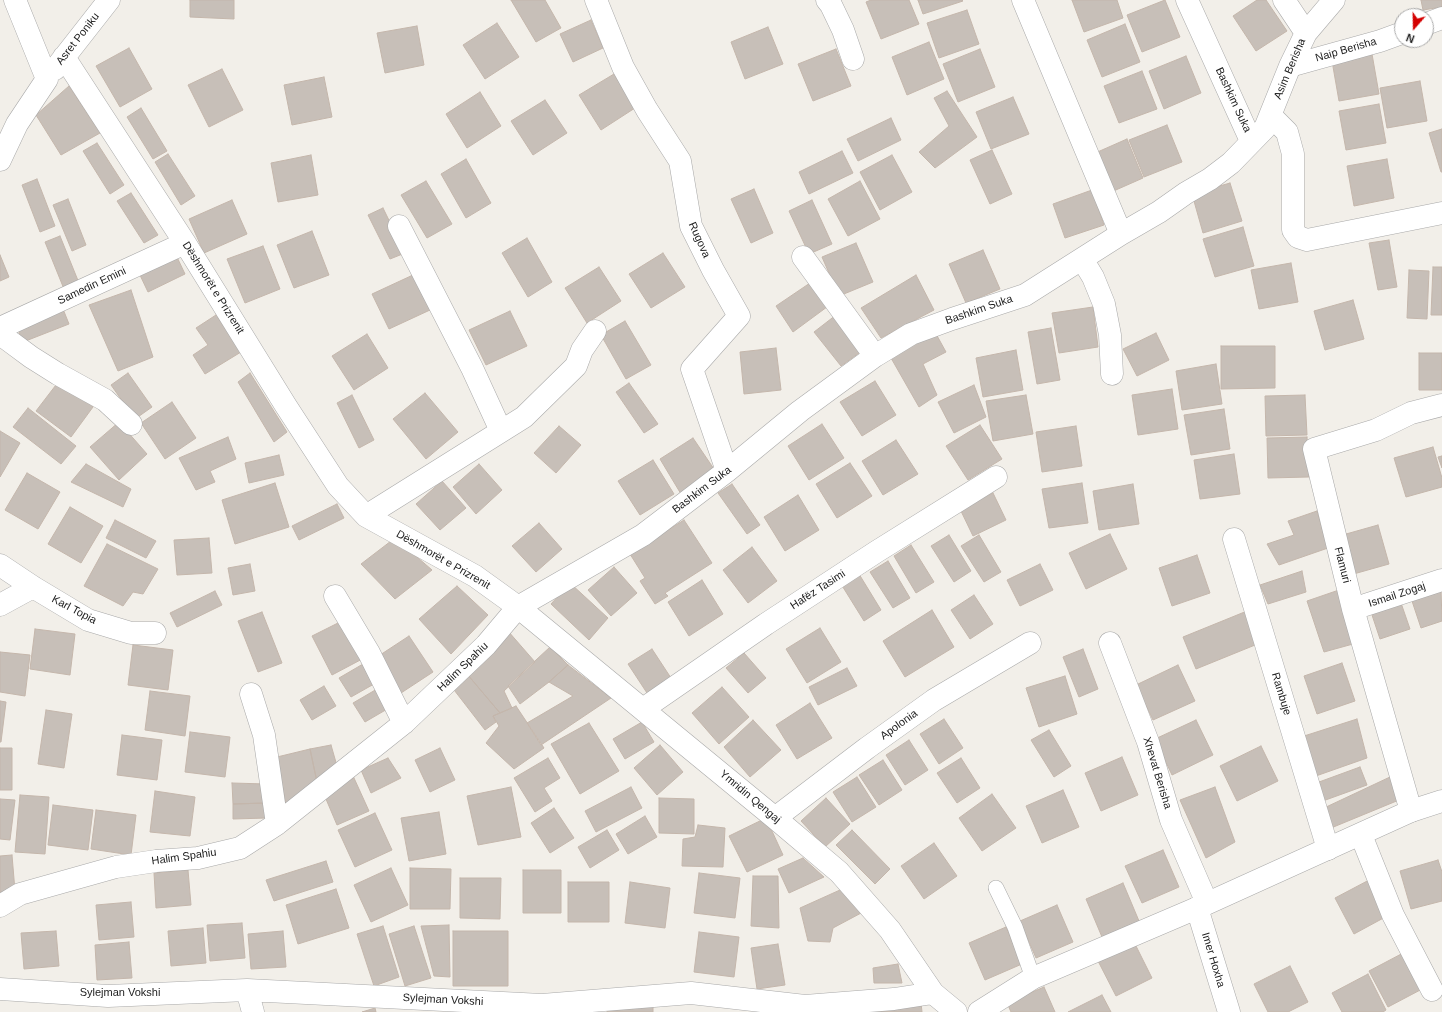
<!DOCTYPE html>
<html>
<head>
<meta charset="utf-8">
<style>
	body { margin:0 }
	#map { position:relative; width:1442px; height:1012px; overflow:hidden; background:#f2efe9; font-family:Helvetica,sans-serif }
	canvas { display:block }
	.north { position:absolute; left:1394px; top:8px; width:40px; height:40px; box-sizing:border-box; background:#fff; border:1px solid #a7a7a7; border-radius:50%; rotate:200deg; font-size:11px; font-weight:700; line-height:16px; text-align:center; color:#222 }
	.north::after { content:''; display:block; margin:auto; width:14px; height:18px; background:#d40000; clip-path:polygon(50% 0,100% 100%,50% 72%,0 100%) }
</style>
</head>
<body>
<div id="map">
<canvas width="1442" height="1012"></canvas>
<div class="north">N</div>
</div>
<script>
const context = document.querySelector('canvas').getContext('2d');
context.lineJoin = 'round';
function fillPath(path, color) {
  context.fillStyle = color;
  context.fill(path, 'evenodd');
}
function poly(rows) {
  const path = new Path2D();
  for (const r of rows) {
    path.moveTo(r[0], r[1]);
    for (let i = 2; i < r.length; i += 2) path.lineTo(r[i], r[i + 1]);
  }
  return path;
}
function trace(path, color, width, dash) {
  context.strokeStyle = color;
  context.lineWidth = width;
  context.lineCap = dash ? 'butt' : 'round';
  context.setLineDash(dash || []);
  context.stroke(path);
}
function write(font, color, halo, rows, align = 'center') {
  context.font = font + ' Helvetica,sans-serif';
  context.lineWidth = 3;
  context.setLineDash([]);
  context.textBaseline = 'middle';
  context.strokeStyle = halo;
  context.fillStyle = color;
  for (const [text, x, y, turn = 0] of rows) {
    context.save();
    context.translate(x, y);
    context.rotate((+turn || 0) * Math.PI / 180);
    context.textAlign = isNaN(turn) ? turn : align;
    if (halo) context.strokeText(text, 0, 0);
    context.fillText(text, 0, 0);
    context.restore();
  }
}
const building = poly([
	[190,0,234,0,234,19,190,17,190,0],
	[511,0,545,0,561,28,536,42,511,0],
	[871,0,909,0,919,24,881,39,866,2,871,0],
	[918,0,962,0,963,1,923,14,918,0],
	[1072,0,1117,0,1123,18,1084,32,1072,0],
	[1165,0,1180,37,1142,52,1127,15,1165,0],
	[1257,0,1266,0,1287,31,1256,51,1233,16,1257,0],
	[1421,0,1442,0,1442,7,1423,10,1421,0],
	[967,10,979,44,939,58,927,23,967,10],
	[591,20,603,48,573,62,560,34,591,20],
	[497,23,519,57,485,79,463,45,497,23],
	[1125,24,1140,62,1102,77,1087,40,1125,24],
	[417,26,424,65,385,73,377,33,417,26],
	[768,27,783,64,745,79,731,42,768,27],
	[929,42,944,79,907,95,892,57,929,42],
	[129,48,152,89,120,107,96,66,129,48],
	[836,49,851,86,813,101,798,64,836,49],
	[980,49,995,87,958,102,943,64,980,49],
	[1372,54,1379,94,1339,101,1332,61,1372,54],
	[1186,56,1201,93,1164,109,1149,71,1186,56],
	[222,69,243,110,209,127,188,85,222,69],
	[1142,71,1157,109,1119,123,1104,86,1142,71],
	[614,74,635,108,601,130,579,95,614,74],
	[324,77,332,117,292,125,284,85,324,77],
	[1420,81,1427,121,1387,128,1380,88,1420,81],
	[69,86,100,133,61,155,36,115,69,86],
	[947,91,977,137,935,168,919,152,949,126,934,98,947,91],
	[480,92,501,126,467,148,446,114,480,92],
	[1013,97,1029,134,991,149,976,112,1013,97],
	[545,100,567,133,533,155,511,121,545,100],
	[1379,104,1386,143,1346,150,1339,111,1379,104],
	[141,108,167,151,153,159,127,117,141,108],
	[891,118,901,140,858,161,847,139,891,118],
	[1167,125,1182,162,1144,177,1129,140,1167,125],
	[1442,129,1442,172,1441,172,1429,133,1442,129],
	[1127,139,1143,178,1109,193,1093,154,1127,139],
	[97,143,124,185,110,194,83,151,97,143],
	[992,150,1012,194,990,204,970,160,992,150],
	[842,151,853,173,809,194,799,172,842,151],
	[168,154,195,196,181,205,155,162,168,154],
	[311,155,318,195,278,202,271,163,311,155],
	[892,155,912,192,880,210,860,172,892,155],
	[466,159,491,203,466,218,441,174,466,159],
	[1387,159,1394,198,1354,206,1347,166,1387,159],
	[37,179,55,226,40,232,22,185,37,179],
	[426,181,452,224,427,238,401,195,426,181],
	[860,181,880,219,848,236,828,199,860,181],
	[1230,183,1242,221,1203,233,1192,194,1230,183],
	[754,189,773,233,751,243,731,199,754,189],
	[1092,190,1104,225,1065,238,1053,204,1092,190],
	[131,193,158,235,144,243,117,201,131,193],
	[68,199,86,245,72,251,53,205,68,199],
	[232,200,247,234,204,253,189,219,232,200],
	[812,200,832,244,809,254,789,211,812,200],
	[383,208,405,253,390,259,368,215,383,208],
	[1243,227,1254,266,1215,277,1203,239,1243,227],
	[312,231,329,275,294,288,277,245,312,231],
	[60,236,79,283,64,289,45,242,60,236],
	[527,238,552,282,528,297,502,253,527,238],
	[1389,240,1397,287,1378,290,1369,243,1389,240],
	[856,243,873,282,839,296,822,257,856,243],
	[263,246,280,289,245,303,227,259,263,246],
	[983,250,1000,289,966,303,949,264,983,250],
	[663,253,685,287,651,308,629,274,663,253],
	[0,255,9,277,0,281,0,255],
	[176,255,185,274,148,292,139,273,176,255],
	[1291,263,1298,302,1259,309,1251,270,1291,263],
	[599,267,621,301,587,323,565,288,599,267],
	[1433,267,1442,267,1442,315,1431,315,1433,267],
	[1409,270,1429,271,1427,319,1407,318,1409,270],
	[413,275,430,310,389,329,372,294,413,275],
	[916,275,934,310,881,338,861,308,916,275],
	[813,281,831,304,793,332,776,306,813,281],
	[131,290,153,357,118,371,89,305,131,290],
	[1353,300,1364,339,1325,350,1314,311,1353,300],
	[1093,307,1098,347,1059,353,1052,313,1093,307],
	[63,309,69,324,23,342,17,327,63,309],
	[510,311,527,346,486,365,469,330,510,311],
	[216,315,241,352,205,374,193,355,208,345,196,328,216,315],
	[836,315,863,350,841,366,814,332,836,315],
	[625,321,651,365,626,379,601,335,625,321],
	[1051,328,1060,380,1037,384,1028,332,1051,328],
	[935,332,946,352,923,364,937,395,919,407,891,358,935,332],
	[1156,333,1169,360,1137,376,1123,349,1156,333],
	[367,334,388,368,354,390,332,356,367,334],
	[1221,346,1275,346,1275,388,1221,389,1221,346],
	[776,348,781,390,744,394,740,352,776,348],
	[1016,350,1023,390,983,397,976,358,1016,350],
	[1419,353,1442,353,1442,390,1419,390,1419,353],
	[1216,364,1222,404,1182,410,1176,371,1216,364],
	[128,373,152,407,135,419,111,385,128,373],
	[250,373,287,432,274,442,238,382,250,373],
	[59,381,93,407,71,437,36,411,59,381],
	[875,381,896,415,862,436,840,402,875,381],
	[629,383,658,424,644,433,616,392,629,383],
	[974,385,986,417,954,433,938,402,974,385],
	[1172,389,1178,429,1138,435,1132,395,1172,389],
	[425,393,458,432,426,459,393,419,425,393],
	[352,395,374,440,359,448,337,403,352,395],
	[1026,395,1033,434,993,441,986,401,1026,395],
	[1305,395,1307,435,1266,436,1265,396,1305,395],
	[172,402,196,438,165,459,141,423,172,402],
	[28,408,76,446,61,464,13,427,28,408],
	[1224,409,1230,449,1191,455,1184,415,1224,409],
	[119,422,147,454,119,480,90,447,119,422],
	[822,424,844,458,809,480,788,446,822,424],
	[980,425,1002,459,968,480,946,446,980,425],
	[559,426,581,445,556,473,534,453,559,426],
	[1076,426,1082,466,1042,472,1036,432,1076,426],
	[0,431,20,443,0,477,0,431],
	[228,437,236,459,210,471,215,482,196,490,179,458,228,437],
	[1307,437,1309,477,1268,478,1267,438,1307,437],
	[693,438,716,472,681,494,660,459,693,438],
	[896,440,918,474,883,495,862,461,896,440],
	[1433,447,1442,478,1442,487,1406,497,1394,458,1433,447],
	[1234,454,1240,494,1200,499,1194,460,1234,454],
	[279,455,284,475,249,483,245,463,279,455],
	[1442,456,1442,468,1438,457,1442,456],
	[653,460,674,494,640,515,618,481,653,460],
	[850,463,872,496,837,518,816,484,850,463],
	[86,464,131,489,123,507,71,482,86,464],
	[479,464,502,490,476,514,453,487,479,464],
	[27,473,60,492,38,529,5,510,27,473],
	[442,481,466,508,440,530,416,504,442,481],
	[275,483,289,527,235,544,222,500,275,483],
	[1082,483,1088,523,1049,528,1042,489,1082,483],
	[732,484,760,525,747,534,718,493,732,484],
	[1133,484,1139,524,1099,530,1093,491,1133,484],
	[993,493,1006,520,973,536,960,509,993,493],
	[798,495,819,530,785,551,764,517,798,495],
	[337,504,344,518,299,540,292,526,337,504],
	[70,507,103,526,81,563,48,544,70,507],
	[1317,511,1328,548,1279,565,1267,544,1294,535,1288,521,1317,511],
	[115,520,156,541,146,558,106,538,115,520],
	[684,520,712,563,665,593,668,596,655,604,640,581,645,578,630,554,684,520],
	[539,523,562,549,536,572,512,546,539,523],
	[1378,525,1389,564,1350,575,1339,536,1378,525],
	[1110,534,1127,569,1086,589,1069,553,1110,534],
	[949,535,971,571,954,582,931,546,949,535],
	[979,535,1001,572,984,582,961,546,979,535],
	[209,538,212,573,177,575,174,540,209,538],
	[395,538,432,570,395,599,361,564,395,538],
	[107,544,158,569,143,594,133,592,123,606,84,586,107,544],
	[911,545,934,582,916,593,894,556,911,545],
	[752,547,777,581,748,603,723,570,752,547],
	[1197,555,1210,593,1172,606,1159,568,1197,555],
	[888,561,910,598,893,608,870,572,888,561],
	[250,564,255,591,233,595,228,568,250,564],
	[1040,564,1053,590,1020,606,1007,580,1040,564],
	[614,567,637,593,611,616,588,590,614,567],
	[1302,571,1306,592,1268,604,1260,585,1302,571],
	[859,574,881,610,864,621,841,584,859,574],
	[702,580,723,614,689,636,668,602,702,580],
	[570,583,608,618,589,640,551,604,570,583],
	[457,586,488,615,451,654,419,619,457,586],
	[1441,589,1442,621,1421,628,1411,598,1441,589],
	[1339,590,1353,644,1324,652,1307,601,1339,590],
	[215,591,222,605,177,627,170,613,215,591],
	[974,595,993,624,970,639,951,610,974,595],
	[1400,600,1410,629,1380,639,1370,609,1400,600],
	[932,610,954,647,905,677,883,641,932,610],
	[1247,611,1260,643,1196,669,1183,637,1247,611],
	[262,612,282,663,258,672,238,621,262,612],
	[346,619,366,657,332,675,312,636,346,619],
	[820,628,841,662,807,683,786,649,820,628],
	[35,629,75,634,70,675,30,669,35,629],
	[508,631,535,662,504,691,512,708,500,713,467,674,508,631],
	[409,636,433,672,401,693,377,657,409,636],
	[133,645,173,650,168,690,128,685,133,645],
	[550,647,568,665,549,682,520,704,508,686,550,647],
	[652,649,671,678,647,693,628,664,652,649],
	[1083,649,1098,689,1079,697,1063,657,1083,649],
	[0,652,30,655,25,696,0,692,0,652],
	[744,653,766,678,748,693,726,668,744,653],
	[1342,663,1355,701,1317,714,1304,676,1342,663],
	[363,664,374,684,351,697,339,678,363,664],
	[568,665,611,698,541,745,527,723,573,696,549,682,568,665],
	[1178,665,1195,701,1153,720,1136,685,1178,665],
	[847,668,857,686,818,705,809,687,847,668],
	[467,674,500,713,493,716,496,722,485,730,451,686,467,674],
	[1065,676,1077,714,1039,727,1026,688,1065,676],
	[324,686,336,706,312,720,300,700,324,686],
	[722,687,749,717,719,744,692,713,722,687],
	[377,689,389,708,365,722,353,703,377,689],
	[150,691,190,696,185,736,145,730,150,691],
	[0,701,6,702,1,742,0,742,0,701],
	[810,703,832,738,797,759,776,725,810,703],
	[516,706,544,748,514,769,486,743,499,726,493,716,516,706],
	[46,710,72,714,64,768,38,764,46,710],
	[944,719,963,748,939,764,920,734,944,719],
	[1357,719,1367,758,1313,777,1301,737,1357,719],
	[753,720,781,750,750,777,724,747,753,720],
	[1196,720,1213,755,1172,775,1155,739,1196,720],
	[642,722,654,742,625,759,613,739,642,722],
	[589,723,619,771,580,794,551,744,589,723],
	[1049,730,1071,766,1054,777,1031,740,1049,730],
	[190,732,230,737,225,777,185,772,190,732],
	[122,735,162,740,157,780,117,775,122,735],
	[909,740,928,770,905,785,886,755,909,740],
	[331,745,337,766,317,782,310,749,331,745],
	[660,745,683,772,657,795,634,768,660,745],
	[1261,746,1278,781,1237,801,1220,766,1261,746],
	[0,748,12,748,12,790,0,790,0,748],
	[440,748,455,780,430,792,415,760,440,748],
	[310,749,317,782,286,806,277,757,310,749],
	[1122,757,1138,795,1101,811,1085,773,1122,757],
	[388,758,401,778,371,793,361,770,388,758],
	[548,758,560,778,544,788,552,801,535,812,514,778,548,758],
	[961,758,980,788,957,803,937,773,961,758],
	[883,760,902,790,879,805,859,775,883,760],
	[1360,767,1367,785,1320,802,1319,782,1360,767],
	[857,777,876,807,852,822,833,792,857,777],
	[1390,777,1399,800,1331,828,1324,808,1390,777],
	[354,778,369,811,337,825,323,792,354,778],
	[232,783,266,784,266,803,233,804,232,783],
	[511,787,521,837,478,845,467,796,511,787],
	[631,787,642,808,596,832,585,811,631,787],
	[1215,787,1235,842,1206,858,1180,800,1215,787],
	[1063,790,1079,827,1042,843,1026,806,1063,790],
	[155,791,195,797,190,836,150,832,155,791],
	[992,794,1016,828,982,851,959,818,992,794],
	[20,795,49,797,45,854,15,852,20,795],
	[659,798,694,799,694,834,659,833,659,798],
	[826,798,850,824,825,847,801,821,826,798],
	[0,799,15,800,10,840,0,839,0,799],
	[266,803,267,818,233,819,233,804,266,803],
	[53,805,93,810,88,850,48,845,53,805],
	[554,808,574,838,550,853,531,823,554,808],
	[96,810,136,815,131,855,91,849,96,810],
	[439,812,446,854,409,861,401,818,439,812],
	[375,813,392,850,355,867,338,830,375,813],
	[645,816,657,837,628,854,616,834,645,816],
	[766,818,783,855,747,872,729,836,766,818],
	[698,825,725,828,723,867,682,866,683,839,695,837,698,825],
	[607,830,619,850,590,868,578,847,607,830],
	[852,830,890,869,875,884,836,845,852,830],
	[934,843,957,876,924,899,901,866,934,843],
	[1163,850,1179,887,1142,903,1125,866,1163,850],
	[12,855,15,891,0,892,0,856,12,855],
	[803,858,824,877,789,893,778,869,803,858],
	[1438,860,1442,872,1442,901,1411,909,1400,871,1438,860],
	[326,861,333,882,274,901,266,880,326,861],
	[391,868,408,905,371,922,354,885,391,868],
	[410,868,451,869,450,909,410,909,410,868],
	[188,870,191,905,156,908,154,873,188,870],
	[523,870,561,870,561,913,523,913,523,870],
	[699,873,740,878,735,918,694,913,699,873],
	[753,876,778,876,779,928,751,926,753,876],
	[460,878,501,878,500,919,460,918,460,878],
	[1371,879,1389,915,1354,934,1335,898,1371,879],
	[568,882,609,882,609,922,568,922,568,882],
	[630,882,670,888,665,928,625,923,630,882],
	[1123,883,1139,921,1102,937,1086,899,1123,883],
	[336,889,349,928,298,944,286,905,336,889],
	[840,890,863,912,833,928,830,942,808,941,800,908,840,890],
	[131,902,134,937,99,940,96,905,131,902],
	[1057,905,1073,942,1036,958,1020,921,1057,905],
	[242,923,245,958,210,961,207,925,242,923],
	[449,925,450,977,434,976,421,926,449,925],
	[383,926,399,977,374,986,357,934,383,926],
	[414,926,431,978,405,986,389,934,414,926],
	[1006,927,1022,964,985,980,969,943,1006,927],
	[203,928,206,963,171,966,168,931,203,928],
	[56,931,59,966,24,969,21,933,56,931],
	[283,931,286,967,251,969,248,934,283,931],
	[453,931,508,931,508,986,453,986,453,931],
	[699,932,739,937,734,977,694,972,699,932],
	[129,942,132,978,97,980,95,945,129,942],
	[1134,942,1152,978,1116,996,1097,959,1134,942],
	[778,944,785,985,757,989,751,948,778,944],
	[1405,952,1424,988,1388,1007,1369,971,1405,952],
	[898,964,902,983,874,983,873,968,898,964],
	[1290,966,1308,1002,1288,1012,1268,1012,1254,984,1290,966],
	[1368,974,1386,1010,1383,1012,1342,1012,1332,993,1368,974],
	[1044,987,1055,1012,1011,1012,1007,1003,1044,987],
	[1102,995,1111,1012,1068,1012,1102,995],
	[921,1003,922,1012,872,1012,921,1003],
	[607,1004,653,1004,653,1012,607,1012,607,1004],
	[375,1008,376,1012,362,1012,375,1008]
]);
fillPath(building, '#c7bfb8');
trace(building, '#c4b6ab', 1);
const service = poly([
	[996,888,1015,927,1033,978]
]);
const minor = poly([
	[596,0,623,67,647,110,680,161,691,226,713,270,739,316,692,369,727,471],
	[827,0,831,5,843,30,853,59],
	[1023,0,1121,234],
	[1187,0,1251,141],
	[1284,0,1306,33],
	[1426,24,1442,18],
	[64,57,185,243,286,406,338,486,366,516,475,576,518,607,775,818,839,872,890,930,933,993,956,1012],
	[1290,66,1380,41,1402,33],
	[55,69,109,0],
	[1271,116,1287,132,1293,154,1293,230,1298,237,1307,240,1442,213],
	[0,160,17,124,47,79,15,0],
	[399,226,472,368,501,431],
	[803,257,875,356],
	[1082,259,1093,277,1104,304,1110,335,1112,374],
	[0,328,185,243],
	[0,334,31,357,58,374,105,400,131,424],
	[366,516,524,417,576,366,582,350,595,331],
	[1234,539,1328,849],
	[0,565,33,587,88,620,131,633,155,633],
	[335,596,369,653,404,723],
	[0,605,33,587],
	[1353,609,1442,580],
	[1110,643,1148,742,1171,820,1207,903],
	[251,694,264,735,277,824],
	[643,709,766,624,876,552,996,477],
	[1411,811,1353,609,1314,449,1376,430,1411,413,1442,405],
	[775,818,867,748,934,700,1030,643],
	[1361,835,1393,915,1432,990],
	[0,906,20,894,116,867,156,861,198,858,240,848,277,824,404,723,486,645,518,607,643,535,727,471,800,411,875,356,911,334,952,319,1025,295,1121,234,1159,212,1186,193,1210,179,1231,163,1265,128,1290,66,1306,33,1334,0],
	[1197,908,1229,1012],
	[0,989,108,996,247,990,542,1005,691,993,805,1006,894,999,933,993],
	[247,990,253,1012]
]);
const tertiary = poly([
	[979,1012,1033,978,1197,908,1411,811,1442,801]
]);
trace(service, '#a9a9a9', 16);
trace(minor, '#a9a9a9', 23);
trace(tertiary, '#a9a9a9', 23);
trace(service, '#fff', 15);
trace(minor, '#fff', 22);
trace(tertiary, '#fff', 22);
write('11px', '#222', '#fff', [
	["Asret Poniku",78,39,-52],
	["Naip Berisha",1346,50,-16],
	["Asim Berisha",1290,69,-67],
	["Bashkim Suka",1233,100,65],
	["Rugova",699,240,66],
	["Samedin Emini",92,286,-25],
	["Dëshmorët e Prizrenit",213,288,58],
	["Bashkim Suka",979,310,-19],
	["Bashkim Suka",702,490,-37],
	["Dëshmorët e Prizrenit",443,560,30],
	["Flamuri",1342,565,76],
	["Hafëz Tasimi",818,590,-33],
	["Ismail Zogaj",1397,595,-18],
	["Karl Topia",74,610,28],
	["Halim Spahiu",463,667,-44],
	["Rambuje",1281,694,73],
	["Apolonia",899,725,-36],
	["Xhevat Berisha",1157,773,73],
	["Ymridin Qengaj",750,797,40],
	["Halim Spahiu",184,857,-8],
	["Imer Hoxha",1213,960,73],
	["Sylejman Vokshi",120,993],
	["Sylejman Vokshi",443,1000,3]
]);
</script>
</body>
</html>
